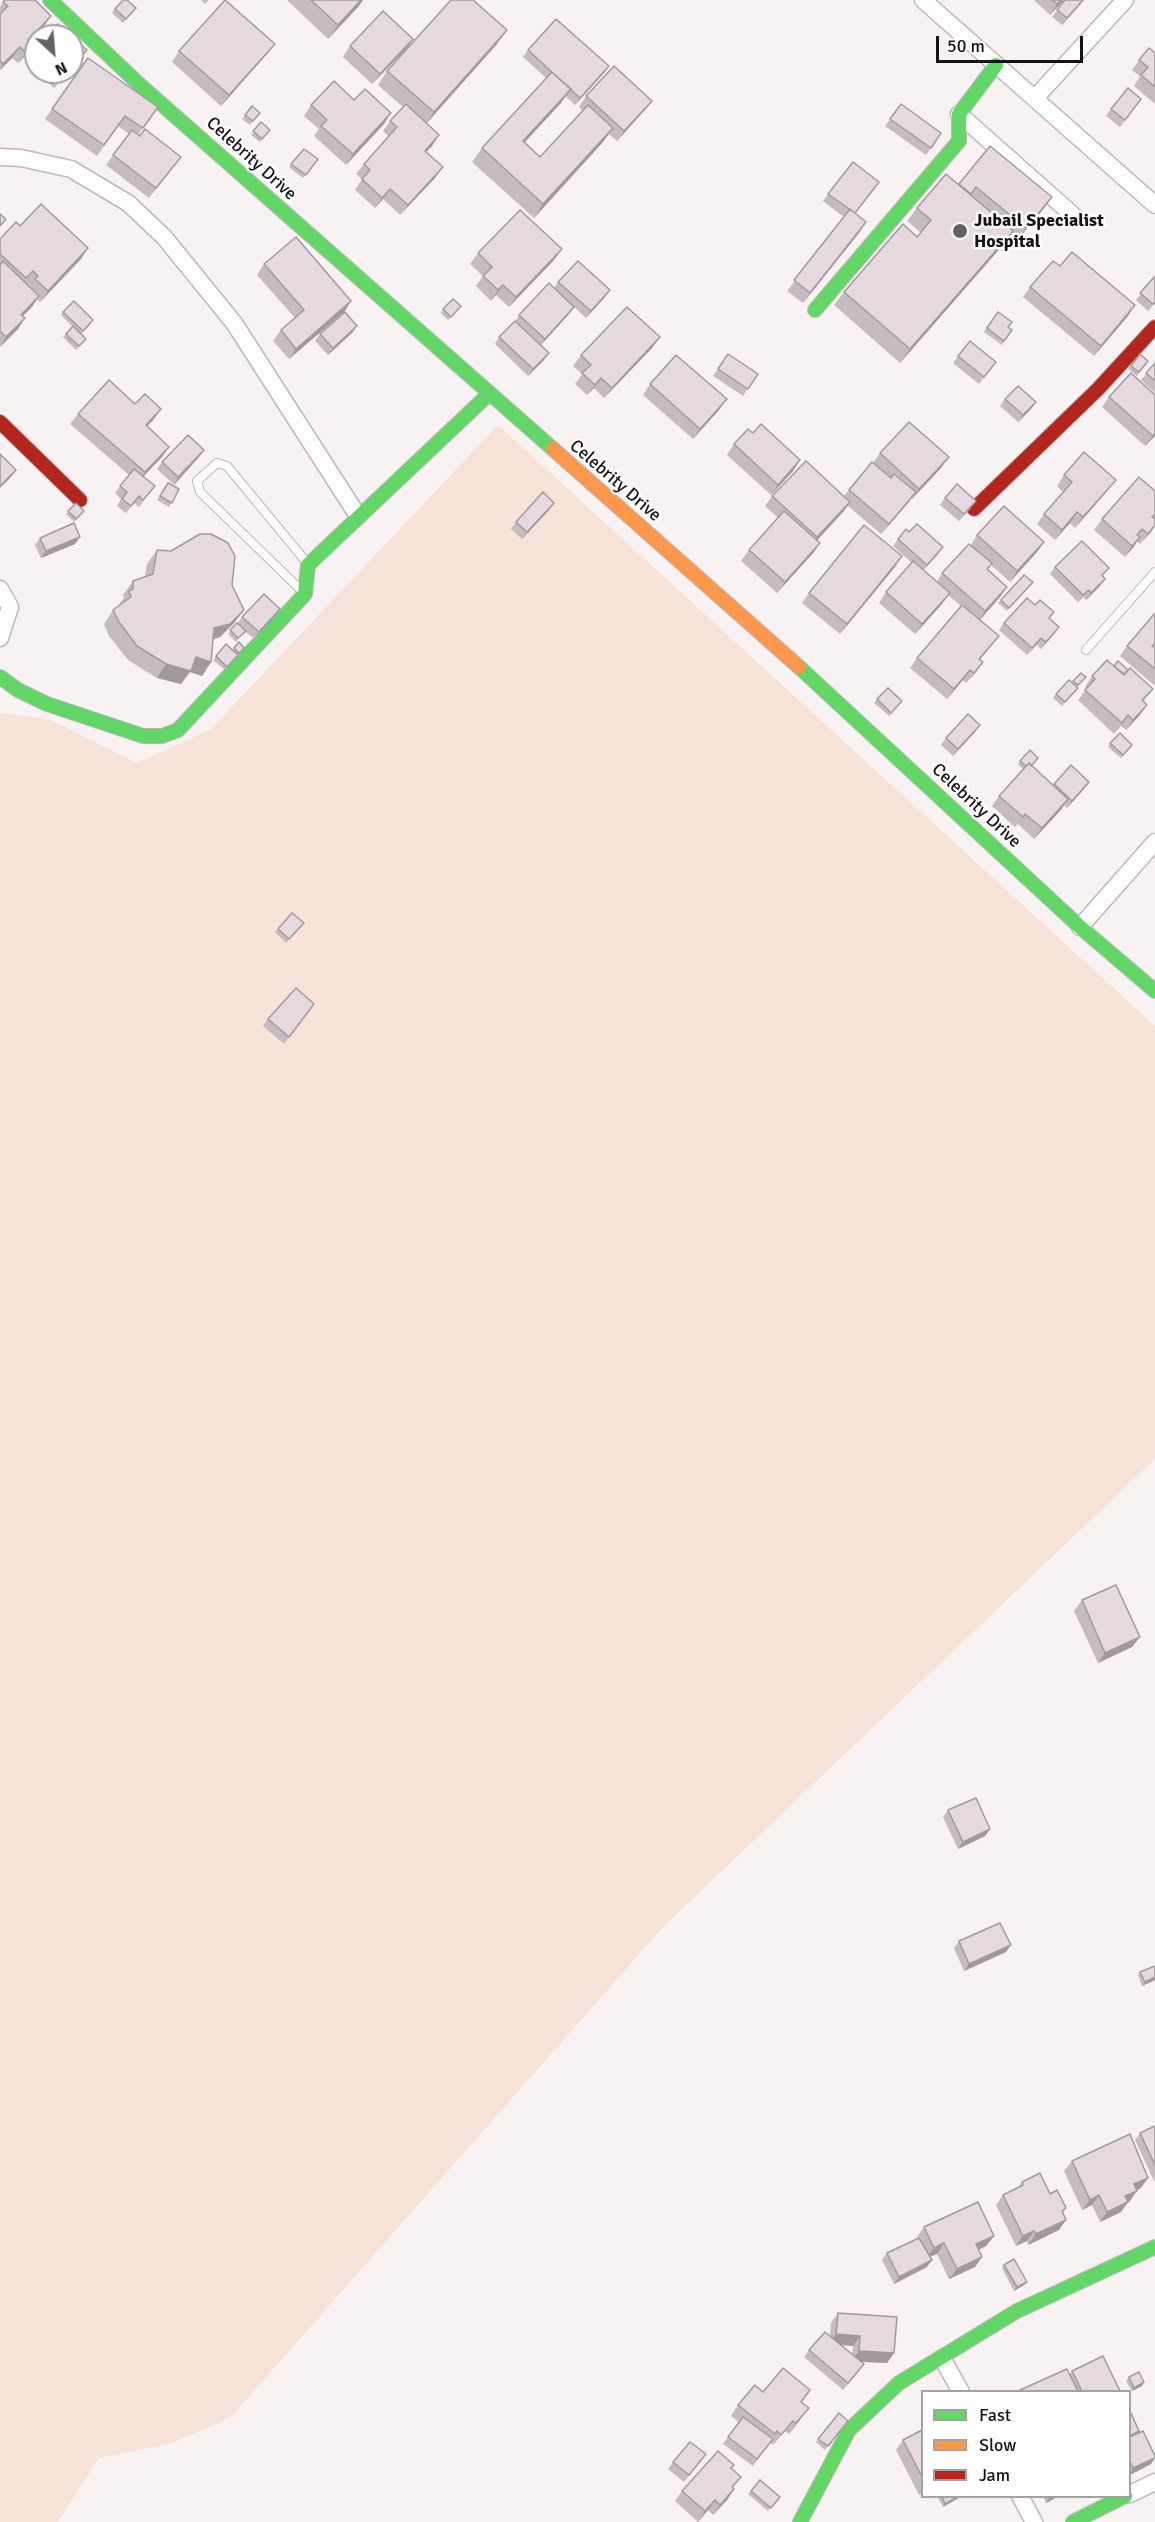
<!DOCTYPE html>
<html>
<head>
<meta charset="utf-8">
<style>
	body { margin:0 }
	#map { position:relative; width:1155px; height:2522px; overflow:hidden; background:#f9f2f3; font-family:Signika,sans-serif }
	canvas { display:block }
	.legend { position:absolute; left:921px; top:2390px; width:210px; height:108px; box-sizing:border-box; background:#fff; border:2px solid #a3a1a1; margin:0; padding:8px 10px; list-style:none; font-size:18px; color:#1a1314 }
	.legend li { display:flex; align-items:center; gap:12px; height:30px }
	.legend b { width:30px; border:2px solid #a3a1a1 }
	.north { position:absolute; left:24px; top:24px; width:60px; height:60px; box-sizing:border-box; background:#fff; border:2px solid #a3a1a1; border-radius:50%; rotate:154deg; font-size:16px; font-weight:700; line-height:24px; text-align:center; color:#1a1314 }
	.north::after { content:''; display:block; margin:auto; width:21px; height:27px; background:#686162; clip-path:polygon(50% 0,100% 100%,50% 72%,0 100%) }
	.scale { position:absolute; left:936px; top:36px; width:147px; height:27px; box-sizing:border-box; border:3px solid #1a1314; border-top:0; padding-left:8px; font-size:18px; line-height:21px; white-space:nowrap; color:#1a1314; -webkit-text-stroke:4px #fff; paint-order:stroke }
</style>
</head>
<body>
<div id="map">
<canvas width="1155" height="2522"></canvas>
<ul class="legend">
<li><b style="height:8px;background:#63d668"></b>Fast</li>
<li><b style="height:8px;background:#ff974d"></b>Slow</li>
<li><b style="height:8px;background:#b3261e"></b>Jam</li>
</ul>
<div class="north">N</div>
<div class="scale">50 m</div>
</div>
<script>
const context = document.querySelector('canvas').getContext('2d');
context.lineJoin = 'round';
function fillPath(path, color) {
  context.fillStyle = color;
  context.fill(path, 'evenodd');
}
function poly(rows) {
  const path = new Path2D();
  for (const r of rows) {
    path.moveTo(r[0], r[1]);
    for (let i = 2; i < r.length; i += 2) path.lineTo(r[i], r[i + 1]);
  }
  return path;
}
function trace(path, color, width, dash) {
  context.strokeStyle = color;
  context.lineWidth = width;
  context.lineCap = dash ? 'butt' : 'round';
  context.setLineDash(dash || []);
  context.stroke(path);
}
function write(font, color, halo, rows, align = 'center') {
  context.font = font + ' Signika,sans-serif';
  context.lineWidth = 5;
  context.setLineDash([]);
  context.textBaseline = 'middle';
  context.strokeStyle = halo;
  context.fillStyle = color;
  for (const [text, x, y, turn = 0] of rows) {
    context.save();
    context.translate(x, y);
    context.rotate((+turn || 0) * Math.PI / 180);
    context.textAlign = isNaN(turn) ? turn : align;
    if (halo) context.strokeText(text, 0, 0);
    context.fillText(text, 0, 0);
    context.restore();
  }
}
fillPath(poly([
	[498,425,1155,1026,1155,1459,663,1927,230,2418,170,2444,99,2458,58,2522,0,2522,0,713,48,719,137,763,211,729]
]), '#f7e3d7');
const lane = poly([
	[303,592,200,492,197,481,217,463,227,466,308,564],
	[1086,650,1155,572]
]);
const street = poly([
	[923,0,1155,205],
	[1035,98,1125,0],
	[959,114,1074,216],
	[0,157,21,158,71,169,128,203,164,237,234,323,358,516],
	[0,589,10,607,0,638],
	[1080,927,1155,842],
	[942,2358,961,2392],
	[1130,2494,1155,2482],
	[1020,2496,1034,2522]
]);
const fast = poly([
	[50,0,141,86,553,449],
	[815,310,959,141,959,114,996,65],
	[799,667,1080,927,1155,991],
	[0,677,18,690,47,704,143,736,162,736,178,730,305,594,308,565,489,394],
	[800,2522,849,2430,899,2383,1017,2311,1155,2247],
	[1073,2522,1125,2496]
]);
const slow = poly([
	[553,449,799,667]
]);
const jam = poly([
	[0,422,80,500],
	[974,509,1098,389,1155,327]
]);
trace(lane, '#beb8b9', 10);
trace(street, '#beb8b9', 19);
trace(fast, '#beb8b9', 16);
trace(slow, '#beb8b9', 16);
trace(jam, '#beb8b9', 16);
trace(lane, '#fefdfd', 8);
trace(street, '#fefdfd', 16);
trace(fast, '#63d668', 14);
trace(slow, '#ff974d', 14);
trace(jam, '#b3261e', 14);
fillPath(poly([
	[201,0,209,0,205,4],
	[287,0,363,0,358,7,328,39],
	[1034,0,1064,0,1050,15],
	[1065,0,1084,0,1062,25,1052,17],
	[3,2,44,26,36,34,33,48,18,63,12,58,0,70,0,7],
	[115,9,133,12,123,23,112,13],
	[413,39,406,49,372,84,343,57,350,46],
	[275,44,267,54,221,106,172,62,179,51],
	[497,44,427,123,439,135,432,146,426,152,435,178,400,215,383,199,375,208,355,190,362,179,356,174,364,164,389,137,383,131,390,121,403,107,378,85,387,71],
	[528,50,604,73,575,105,565,96,561,103,524,142,540,157,583,111,579,107,586,96,652,101,644,111,617,141,609,134,603,142,534,218,472,162,482,148,546,78,523,57],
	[1155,53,1155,104,1134,86,1140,76,1132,70,1139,60],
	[88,58,158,107,138,135,181,157,149,198,106,165,129,134,118,126,97,156,45,119],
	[36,64,36,71,33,68],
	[37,72,68,72,54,88],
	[1141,99,1120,127,1106,116,1111,109],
	[354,100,384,124,346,165,314,136,319,129,304,116,311,105],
	[901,104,941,133,926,155,885,126],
	[252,106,260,113,250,125,242,119],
	[261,122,270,130,260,142,251,135],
	[990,146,1045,207,1019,238,1012,232,1003,245,900,363,834,305,844,292,917,237,921,233,907,221,917,208,958,185],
	[304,149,318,159,303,178,289,167],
	[828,194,855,213,859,233,803,303,787,291,844,217,823,201],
	[20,226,81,259,40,302,37,299,32,307,22,316,25,318,18,329,0,347,0,239],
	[562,249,554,260,509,307,496,295,491,301,476,286,483,276,470,264,478,253],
	[264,264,351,301,344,312,289,359,273,341,281,330,295,318,257,275],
	[1155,276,1155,303,1148,311,1136,300],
	[558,282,610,290,605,297,586,318,574,307,569,314,541,345,544,360,528,376,495,344,499,337,515,322,519,315,554,288],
	[1030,287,1128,316,1094,356,1023,297],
	[443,309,458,310,448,320,441,313],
	[63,312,91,324,81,334,86,339,76,350,63,337,73,327,61,315],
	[998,312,1008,327,1012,330,1002,345,984,332],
	[352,333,328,355,315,341,320,334],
	[652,348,604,398,594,388,587,395,575,384,582,374,573,366,581,355],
	[728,354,758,374,743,396,713,376],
	[1140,354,1148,361,1137,376,1128,369],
	[958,356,996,362,979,384,953,363],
	[1155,363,1155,393,1141,380],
	[650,384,719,410,693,439,643,395],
	[1155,395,1155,436,1145,446,1102,407,1109,397],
	[1005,399,1031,409,1018,422,1000,406],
	[135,404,154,419,147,426,169,447,162,457,143,477,155,486,139,507,134,503,126,513,117,506,121,499,115,493,129,475,70,424,78,414],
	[753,433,800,460,793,471,771,495,727,455,734,444],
	[204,450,199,457,174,485,157,469,162,462],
	[880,453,941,468,912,499,911,499,881,534,848,506,843,512,817,540,820,543,813,553,777,593,741,561,749,550,778,518,765,506,772,496,844,496,849,490,873,463],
	[1064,475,1108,490,1075,528,1070,523,1055,540,1037,524,1044,514,1063,492,1057,486],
	[168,483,179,489,169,507,157,500],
	[1155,491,1155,526,1140,544,1137,541,1125,557,1094,530,1102,519],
	[945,498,971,508,959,521,940,505],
	[549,510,522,539,511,529,516,522],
	[68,511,82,514,74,522,66,514],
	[909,532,943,547,923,570,937,582,942,573,971,545,977,535,1044,542,1037,552,1010,582,991,565,988,569,1007,587,1000,597,980,620,991,646,980,659,983,662,976,672,966,683,963,680,947,699,910,668,917,658,961,606,948,595,942,604,915,634,879,603,886,592,912,563,893,546,898,539],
	[80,537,75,544,41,558,35,545,40,538],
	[157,550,232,585,244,610,234,623,220,637,213,640,211,662,202,676,190,672,181,684,157,678,128,660,109,636,104,624,113,610,119,605,119,604,124,598,123,595,133,581,145,576,147,564],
	[895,567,840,634,802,603,809,593],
	[1055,567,1103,576,1100,586,1086,600,1084,597,1078,602,1050,574],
	[1030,586,1007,611,998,603,1001,600],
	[1035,605,1054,612,1049,618,1059,627,1041,649,1037,645,1027,655,999,630,1004,623],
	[280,609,275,616,254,639,245,631,236,642,228,634,238,623,242,617],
	[1155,613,1155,686,1120,656,1127,646],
	[234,648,244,648,236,659,225,670,213,660,216,656,232,650],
	[1114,666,1128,670,1153,689,1143,702,1140,715,1126,730,1121,726,1114,734,1078,700,1087,688,1085,687,1092,676],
	[1081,673,1083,681,1077,687,1078,688,1075,691,1062,706,1053,698,1056,694,1072,682],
	[877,699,902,701,889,716,874,703],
	[975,732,953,756,941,745,946,738],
	[1110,743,1132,745,1121,758,1108,747],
	[1038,758,1032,766,1053,785,1071,765,1084,789,1067,808,1064,805,1034,839,1018,824,1015,827,992,806,999,796,1023,769,1018,764,1020,761],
	[304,923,286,943,275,932,278,929],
	[309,1011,284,1044,263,1026,268,1019],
	[1082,1600,1140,1637,1132,1647,1098,1663,1074,1611],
	[948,1810,990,1829,985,1836,958,1849,943,1817],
	[959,1941,1006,1952,964,1971,954,1948],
	[1140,1972,1155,1980,1142,1986,1138,1975],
	[1155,2126,1155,2181,1154,2181,1135,2140,1140,2133],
	[1072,2161,1141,2188,1137,2190,1121,2212,1100,2222,1092,2205,1082,2210,1064,2171],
	[1022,2182,1050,2194,1066,2208,1063,2213,1059,2230,1028,2245,1027,2241,1016,2246,996,2205,1003,2195,1018,2188],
	[924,2227,994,2236,986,2246,979,2250,982,2257,975,2267,949,2279,937,2254,930,2257,927,2267,894,2284,882,2260,887,2253,917,2239,917,2237],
	[1004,2265,1027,2282,1024,2285,1014,2291,1002,2268],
	[838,2313,894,2353,887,2363,860,2362,859,2371,843,2390,804,2357,809,2350,830,2336,831,2323],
	[841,2345,853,2346,852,2355],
	[1072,2371,1120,2391,1019,2391,1020,2390,1070,2374],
	[1129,2377,1142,2386,1132,2391,1126,2381],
	[763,2392,802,2402,809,2408,789,2434,785,2431,773,2445,770,2442,753,2466,723,2444,739,2422,731,2416,738,2405],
	[1130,2411,1137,2434,1151,2464,1130,2475],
	[839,2413,848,2421,825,2450,816,2442],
	[922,2430,922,2493,919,2495,896,2450,903,2440],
	[701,2461,684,2482,668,2469,673,2462],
	[731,2469,733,2488,734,2489,727,2500,713,2515,708,2510,698,2522,675,2501,682,2491],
	[751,2491,780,2497,768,2511,748,2494],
	[937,2496,962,2496,943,2507],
	[1043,2496,1059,2496,1046,2503]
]), '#c6bbc1');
fillPath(poly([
	[361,0,363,0,358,7,328,39,338,25],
	[1061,0,1064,0,1050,15,1057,4],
	[1083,0,1084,0,1062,25,1067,18],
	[51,16,44,26,27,43,35,33],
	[507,30,497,44,424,126,434,112],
	[413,39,406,49,372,84,380,74],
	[36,42,33,48,18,63,26,53],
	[275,44,267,54,221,106,229,95],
	[20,47,12,58,0,70,3,64],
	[609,66,604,73,575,105,580,98],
	[67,72,68,72,54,88,59,81],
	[571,89,561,103,513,155,523,141],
	[652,101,644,111,617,141,624,131],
	[391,113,384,124,346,165,353,154],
	[613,128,603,142,534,218,543,204],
	[439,135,432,146,418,161,425,151],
	[443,167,435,178,400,215,408,205],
	[390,189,383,199,375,208,382,198],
	[1052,197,1045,207,1019,238,1026,228],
	[866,222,859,233,803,303,810,293],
	[1013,231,1003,245,900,363,910,349],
	[88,248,81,259,40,302,48,291],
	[562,249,554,260,509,307,516,297],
	[503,285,496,295,491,301,498,290],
	[610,290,605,297,586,318,591,311],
	[39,296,32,307,14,325,21,315],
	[351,301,344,312,289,359,296,349],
	[1135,305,1128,316,1094,356,1101,346],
	[574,307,569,314,540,346,545,339],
	[25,318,18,329,0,347,6,337],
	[357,326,352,333,328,355,333,348],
	[660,337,652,348,604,398,612,388],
	[549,353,544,360,528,376,533,369],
	[601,378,594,388,587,395,595,385],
	[727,399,719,410,693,439,700,429],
	[1036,402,1031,409,1018,422,1023,415],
	[161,409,154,419,138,435,146,425],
	[1155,433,1155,436,1145,446,1153,436],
	[169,447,162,457,138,482,145,472],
	[204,450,199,457,174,485,178,477],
	[949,457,941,468,912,499,919,489],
	[800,460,793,471,771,495,778,485],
	[16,470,11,477,0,488,0,486],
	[1116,480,1108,490,1075,528,1083,517],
	[916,492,909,502,881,534,889,524],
	[850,502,843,512,810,548,817,537],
	[554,503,549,510,522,539,527,532],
	[1077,512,1070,523,1055,540,1062,530],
	[1155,525,1151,532,1140,544,1148,534],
	[80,537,75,544,41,558,46,551],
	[1140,537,1133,548,1125,557,1132,546],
	[1044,542,1037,552,1010,582,1017,571],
	[820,543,813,553,777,593,785,582],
	[943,547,938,554,922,572,927,565],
	[902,556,895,567,840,634,847,624],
	[1105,579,1100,586,1086,600,1091,593],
	[1007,587,1000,597,978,622,985,611],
	[950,593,942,604,915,634,922,624],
	[280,609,275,616,254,639,259,632],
	[244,610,234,623,220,637,204,642,214,628],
	[1059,627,1054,634,1041,649,1046,642],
	[999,636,991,646,972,669,979,659],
	[196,657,211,662,202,676,190,672,181,684,157,678,166,664],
	[983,662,976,672,966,683,974,673],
	[970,670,963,680,947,699,954,689],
	[1147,705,1140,715,1126,730,1133,720],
	[980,725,975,732,953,756,958,749],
	[1089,782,1084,789,1067,808,1072,801],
	[1068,799,1061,810,1034,839,1042,828],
	[1140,1637,1132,1647,1098,1663,1105,1653],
	[990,1829,985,1836,958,1849,963,1842],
	[1011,1945,1006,1952,964,1971,969,1964],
	[1155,1977,1155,1980,1142,1986,1145,1982],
	[1148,2178,1141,2188,1127,2195,1134,2184],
	[1137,2191,1130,2201,1118,2206,1125,2196],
	[1099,2195,1092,2205,1082,2210,1090,2200],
	[1128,2202,1121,2212,1100,2222,1107,2212],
	[1066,2220,1059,2230,1028,2245,1036,2234],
	[1034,2231,1027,2241,1016,2246,1023,2236],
	[994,2236,986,2246,969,2254,976,2244],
	[944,2243,937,2254,926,2258,934,2248],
	[982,2257,975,2267,949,2279,957,2269],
	[932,2260,927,2267,894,2284,899,2277],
	[1027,2282,1024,2285,1014,2291,1017,2287],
	[836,2334,860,2336,853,2346,829,2344],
	[859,2351,894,2353,887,2363,851,2361],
	[1144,2382,1142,2386,1132,2391,1134,2388],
	[809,2408,801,2418,789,2434,796,2423],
	[1155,2458,1151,2464,1130,2475,1133,2468],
	[734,2489,727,2500,713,2515,720,2505],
	[959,2496,962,2496,943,2507,945,2504],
	[1050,2496,1059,2496,1046,2503],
	[715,2500,708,2510,698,2522,705,2511]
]), '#a1999d');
const building = poly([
	[5,0,35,0,51,16,35,33,38,36,36,36,36,42,26,53,20,47,3,64,0,61,0,14,8,6,3,2,5,0],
	[123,0,127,0,136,8,126,19,115,9,123,0],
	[225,0,275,44,229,95,179,51,225,0],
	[311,0,361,0,338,25,311,0],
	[451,0,473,0,507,30,434,112,387,71,451,0],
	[1052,0,1061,0,1057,4,1052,0],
	[1065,0,1083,0,1067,18,1057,10,1065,0],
	[383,11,413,39,380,74,350,46,383,11],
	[556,19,609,66,580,98,528,50,556,19],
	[58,24,71,36,47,36,58,24],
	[72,37,87,50,72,66,72,37],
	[1149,48,1155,53,1155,87,1141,75,1148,67,1139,60,1149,48],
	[88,58,158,107,143,128,125,116,104,145,52,109,88,58],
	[614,66,652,101,624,131,586,96,614,66],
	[49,72,67,72,59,81,49,72],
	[552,72,571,89,523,141,540,157,588,105,613,128,543,204,482,148,552,72],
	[334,81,354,100,365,89,391,113,353,154,321,126,327,120,311,105,334,81],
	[1128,88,1141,99,1125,120,1111,109,1128,88],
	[406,104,439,135,425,151,443,167,408,205,390,189,382,198,362,179,370,170,364,164,397,127,390,121,406,104],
	[901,104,941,133,931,148,890,119,901,104],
	[252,106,260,113,253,121,245,115,252,106],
	[261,122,270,130,262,139,253,131,261,122],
	[145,129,181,157,156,188,113,155,132,130,140,136,145,129],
	[990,146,1052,197,1026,228,976,187,971,194,959,184,990,146],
	[304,149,318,159,306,175,291,164,304,149],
	[853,162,879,182,855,213,828,194,853,162],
	[946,174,1013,231,910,349,844,292,903,224,917,237,931,220,917,208,946,174],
	[41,204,88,248,48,291,35,279,38,276,33,271,26,278,0,254,0,239,16,222,20,226,41,204],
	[850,209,866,222,810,293,794,280,850,209],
	[520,210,562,249,516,297,503,285,498,290,483,276,492,267,478,253,520,210],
	[0,214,6,219,0,226,0,214],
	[296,237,351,301,296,349,281,330,304,310,264,264,296,237],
	[1072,252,1135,305,1101,346,1030,287,1053,261,1060,266,1072,252],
	[3,261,39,296,21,315,25,318,6,337,0,331,0,265,3,261],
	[578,261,610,290,591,311,558,282,578,261],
	[1155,276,1155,302,1153,304,1140,293,1155,276],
	[549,283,574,307,545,339,519,315,549,283],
	[453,299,461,306,451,317,443,309,453,299],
	[74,301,93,320,83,331,63,312,74,301],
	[627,307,660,337,612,388,601,378,595,385,582,373,591,365,581,355,627,307],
	[345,312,357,326,333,348,320,334,345,312],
	[998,312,1012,322,1008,327,1012,330,1004,341,987,328,998,312],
	[515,321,549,353,533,369,499,337,515,321],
	[73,326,86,339,79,346,66,334,73,326],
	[970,341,996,362,984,377,958,356,970,341],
	[728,354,758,374,748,389,718,369,728,354],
	[1140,354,1148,361,1139,372,1131,366,1140,354],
	[676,355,727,399,700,429,650,384,676,355],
	[1155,363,1155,381,1146,373,1155,363],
	[1131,373,1155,395,1155,433,1153,436,1109,397,1131,373],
	[109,380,135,404,145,394,161,409,146,425,169,447,145,472,78,414,109,380],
	[1018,386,1036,402,1023,415,1005,399,1018,386],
	[909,422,949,457,919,489,880,453,909,422],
	[761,424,800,460,778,485,734,444,748,429,753,433,761,424],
	[188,435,204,450,178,477,162,462,188,435],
	[1084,452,1116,480,1083,517,1077,512,1062,530,1044,514,1072,482,1064,475,1084,452],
	[0,454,16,470,0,486,0,454],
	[806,461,850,502,817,537,772,496,806,461],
	[872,462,891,478,894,474,916,492,889,524,849,490,872,462],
	[134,469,155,486,143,500,139,496,131,506,122,499,127,492,120,486,134,469],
	[1139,477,1155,491,1155,514,1152,517,1155,519,1155,525,1148,534,1142,529,1137,535,1140,537,1132,546,1102,519,1139,477],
	[168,483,179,489,172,503,160,496,168,483],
	[957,484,976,501,964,514,945,498,957,484],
	[543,492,554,503,527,532,516,522,543,492],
	[76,503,84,511,76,519,68,511,76,503],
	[1004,506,1044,542,1017,571,977,535,1004,506],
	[784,511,820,543,785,582,749,550,784,511],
	[74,523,80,537,46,551,40,538,74,523],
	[917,524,943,547,927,565,898,539,906,529,909,532,917,524],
	[864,525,902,556,847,624,809,593,864,525],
	[200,534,211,534,228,543,235,556,232,585,244,610,230,624,214,628,211,662,196,657,191,671,166,664,137,646,119,622,113,610,131,597,129,591,133,589,133,581,153,574,157,550,171,551,200,534],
	[1082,541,1109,568,1102,575,1105,579,1091,593,1089,590,1083,595,1055,567,1082,541],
	[969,544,992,563,987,569,1007,587,985,611,942,573,969,544],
	[913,561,950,593,922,624,886,592,913,561],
	[1024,575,1033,582,1009,608,1001,600,1024,575],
	[264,594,280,609,259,632,242,617,264,594],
	[1027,598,1035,605,1040,600,1054,612,1049,618,1059,627,1046,642,1041,638,1032,648,1004,623,1027,598],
	[962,605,999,636,979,659,983,662,974,673,970,670,954,689,917,658,962,605],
	[1155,613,1155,643,1152,646,1155,648,1155,669,1127,646,1155,613],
	[237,623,246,631,238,638,230,630,237,623],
	[239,642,244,648,239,653,234,648,239,642],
	[226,644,238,655,227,667,216,656,226,644],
	[1107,660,1124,675,1130,668,1153,689,1142,700,1147,705,1133,720,1128,715,1122,723,1085,690,1095,679,1092,676,1107,660],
	[1118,661,1128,670,1124,674,1114,666,1118,661],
	[1081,673,1086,677,1078,685,1073,681,1081,673],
	[1069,680,1078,688,1065,702,1056,694,1069,680],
	[888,688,902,701,891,713,877,699,888,688],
	[968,714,980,725,958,749,946,738,968,714],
	[1120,733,1132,745,1123,755,1110,743,1120,733],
	[1030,750,1038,758,1031,766,1029,763,1026,766,1020,761,1030,750],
	[1029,763,1068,799,1042,828,1025,814,1023,817,999,796,1029,763],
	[1071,765,1089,782,1072,801,1054,784,1071,765],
	[292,913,304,923,289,939,278,929,292,913],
	[296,988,314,1004,289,1037,268,1019,296,988],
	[1116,1585,1140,1637,1105,1653,1082,1600,1116,1585],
	[976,1798,990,1829,963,1842,948,1810,976,1798],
	[1000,1923,1011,1945,969,1964,959,1941,1000,1923],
	[1155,1966,1155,1977,1145,1982,1140,1972,1155,1966],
	[1155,2126,1155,2165,1140,2133,1155,2126],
	[1130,2134,1148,2178,1134,2184,1137,2191,1125,2196,1128,2202,1107,2212,1099,2195,1090,2200,1072,2161,1130,2134],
	[1040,2173,1050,2194,1057,2190,1066,2208,1062,2211,1066,2220,1036,2234,1034,2231,1023,2236,1003,2195,1023,2185,1022,2182,1040,2173],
	[978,2202,994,2236,976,2244,982,2257,957,2269,944,2243,934,2248,924,2227,978,2202],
	[919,2238,932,2260,899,2277,887,2253,919,2238],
	[1014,2259,1027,2282,1017,2287,1004,2265,1014,2259],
	[838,2313,897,2317,894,2353,859,2351,860,2336,836,2334,838,2313],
	[825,2332,864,2364,848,2383,809,2350,825,2332],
	[1103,2356,1120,2391,1082,2391,1072,2371,1103,2356],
	[783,2368,810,2390,801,2402,809,2408,796,2423,793,2421,781,2435,777,2431,775,2434,738,2405,755,2385,763,2392,783,2368],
	[1067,2369,1078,2391,1021,2391,1020,2390,1067,2369],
	[1139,2372,1144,2382,1134,2388,1129,2377,1139,2372],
	[1130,2411,1139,2431,1130,2436,1130,2411],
	[839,2413,848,2421,828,2446,818,2439,839,2413],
	[743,2417,773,2439,757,2459,728,2437,743,2417],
	[922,2430,922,2477,903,2440,922,2430],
	[1143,2431,1155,2456,1155,2458,1133,2468,1130,2461,1130,2437,1143,2431],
	[690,2442,706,2454,689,2475,673,2462,690,2442],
	[718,2451,734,2465,731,2468,741,2477,732,2487,734,2489,720,2505,715,2500,705,2511,682,2491,718,2451],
	[760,2480,780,2497,771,2508,751,2491,760,2480],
	[942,2496,959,2496,945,2504,942,2496]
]);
fillPath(building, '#e6dae0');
trace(building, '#a1999d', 1.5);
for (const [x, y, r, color] of [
	[960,231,8,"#686162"]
]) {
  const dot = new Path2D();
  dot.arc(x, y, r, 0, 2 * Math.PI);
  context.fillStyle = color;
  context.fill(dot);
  trace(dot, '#fff', 2);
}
write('18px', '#1a1314', '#fff', [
	["Celebrity Drive",251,159,42],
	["Celebrity Drive",615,481,41],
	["Celebrity Drive",976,806,43]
]);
write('bold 18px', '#1a1314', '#fff', [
	["Jubail Specialist",974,221],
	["Hospital",974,242]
], 'left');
</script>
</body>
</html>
